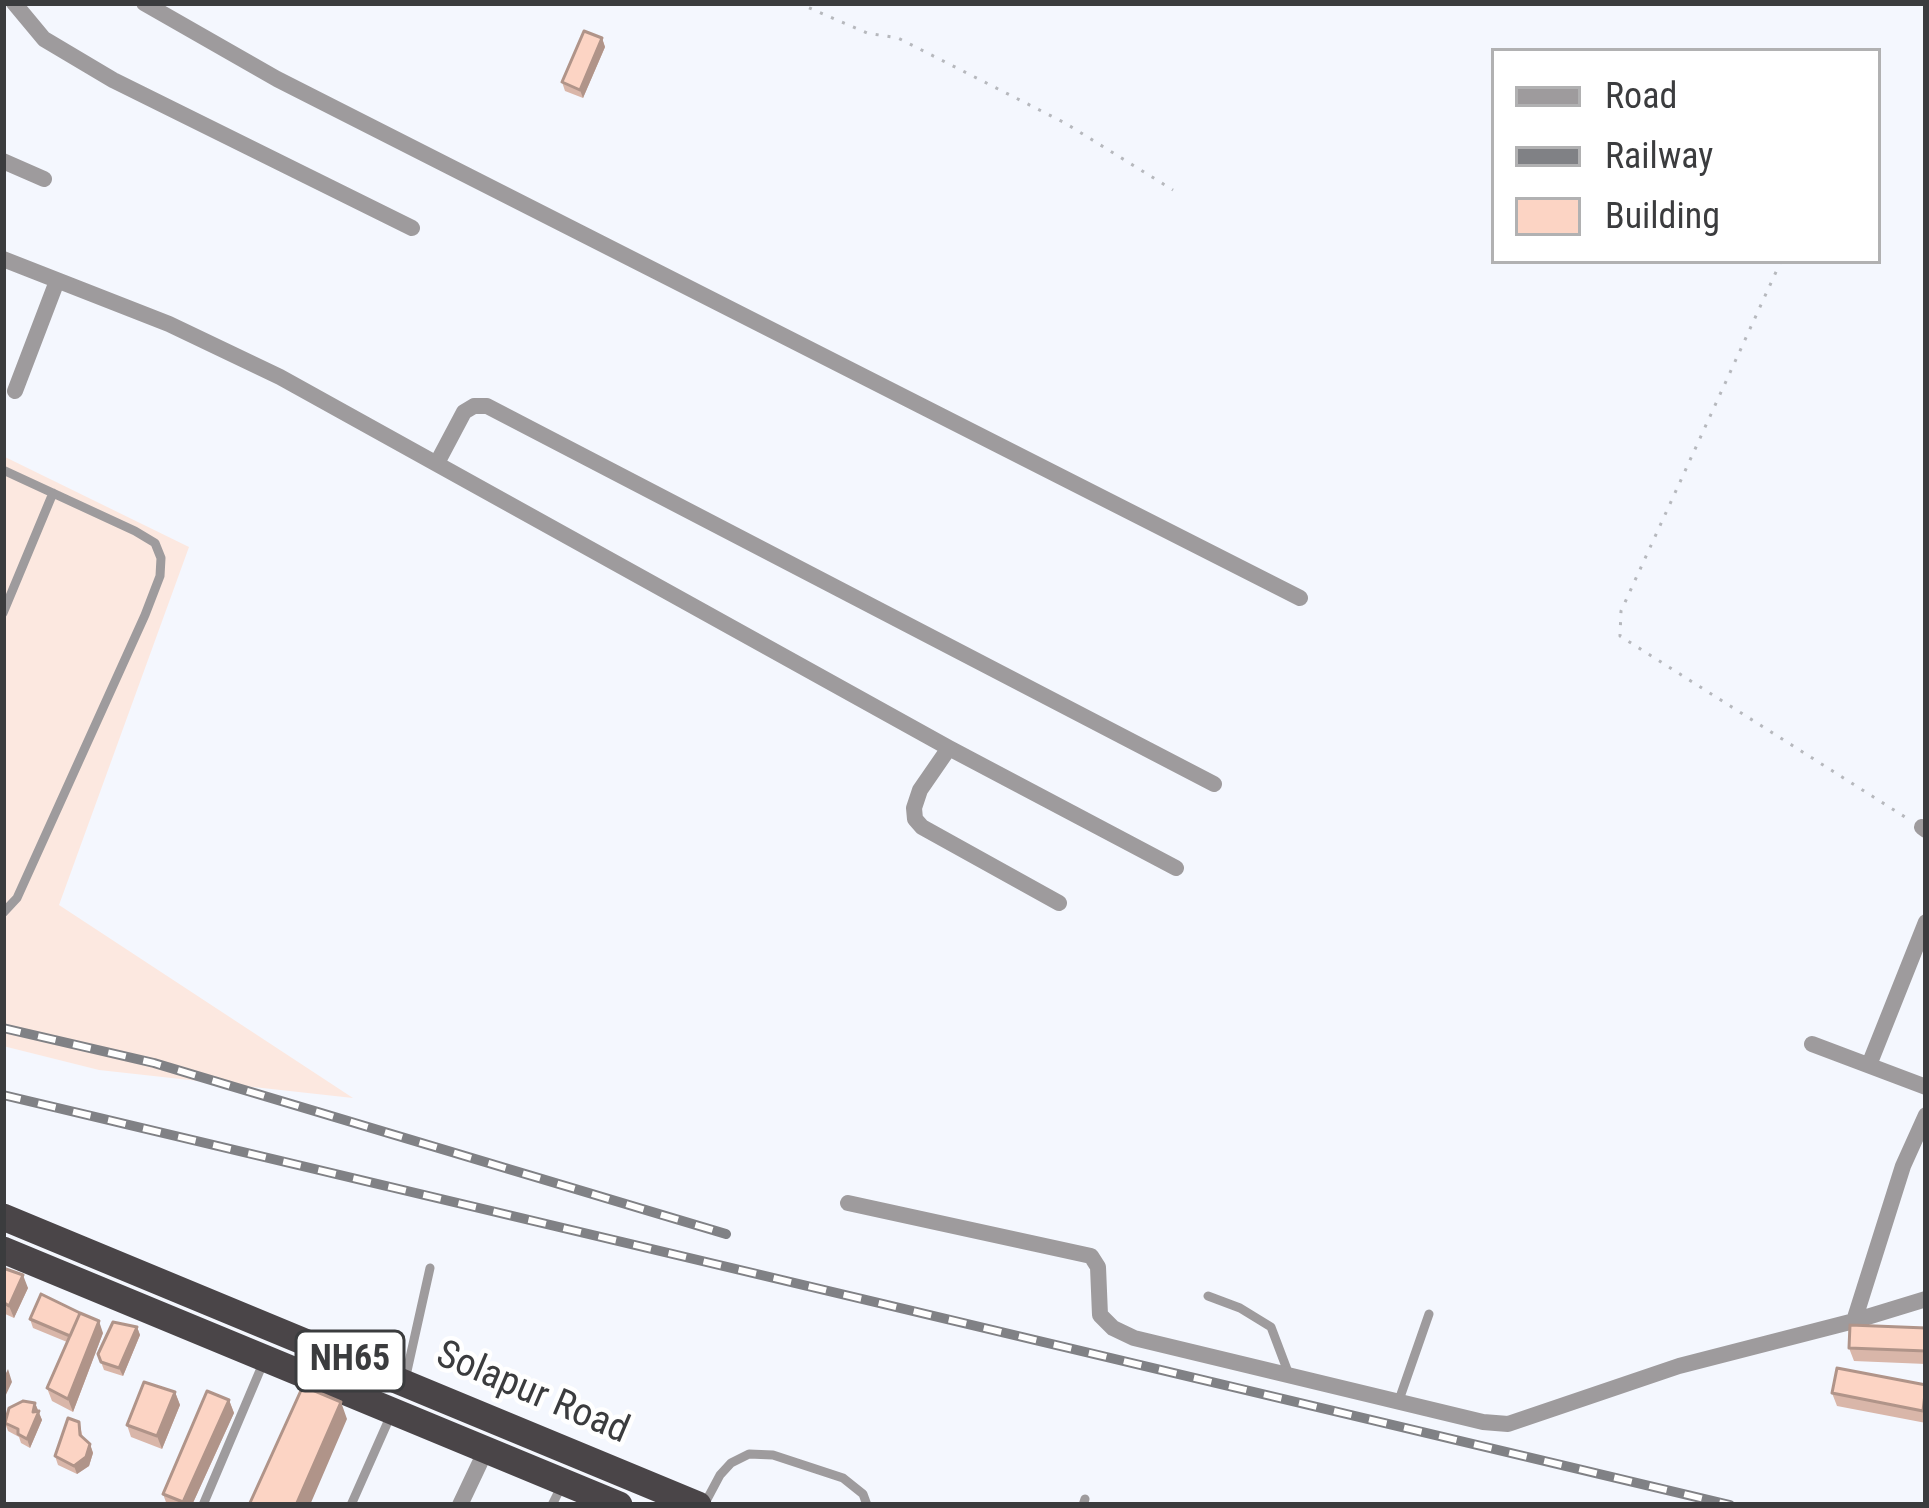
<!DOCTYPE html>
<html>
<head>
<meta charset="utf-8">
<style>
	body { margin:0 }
	#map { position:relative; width:1929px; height:1508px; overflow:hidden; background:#f4f7fe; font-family:"Roboto Condensed",sans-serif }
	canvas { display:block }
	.frame { position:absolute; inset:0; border:6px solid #3b3c3e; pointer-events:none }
	.legend { position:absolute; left:1491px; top:48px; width:390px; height:216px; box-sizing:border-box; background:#fff; border:3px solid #b1b1b2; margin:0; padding:15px 21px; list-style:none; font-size:36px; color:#3b3c3e }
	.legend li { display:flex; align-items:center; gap:24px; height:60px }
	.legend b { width:60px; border:3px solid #b1b1b2 }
</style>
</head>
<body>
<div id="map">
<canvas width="1929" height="1508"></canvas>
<div class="frame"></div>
<ul class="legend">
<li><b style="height:15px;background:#9e9b9d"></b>Road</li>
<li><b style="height:15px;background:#808185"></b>Railway</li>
<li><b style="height:33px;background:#fcd4c4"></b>Building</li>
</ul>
</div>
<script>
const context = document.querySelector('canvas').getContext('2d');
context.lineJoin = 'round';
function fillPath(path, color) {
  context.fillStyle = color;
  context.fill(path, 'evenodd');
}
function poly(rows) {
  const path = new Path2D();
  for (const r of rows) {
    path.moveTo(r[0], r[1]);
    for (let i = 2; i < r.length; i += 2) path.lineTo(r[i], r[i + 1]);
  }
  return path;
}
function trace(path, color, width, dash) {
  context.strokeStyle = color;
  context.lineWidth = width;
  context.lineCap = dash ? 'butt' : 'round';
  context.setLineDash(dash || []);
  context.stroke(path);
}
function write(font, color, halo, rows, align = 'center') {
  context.font = font + ' "Roboto Condensed",sans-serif';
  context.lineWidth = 9;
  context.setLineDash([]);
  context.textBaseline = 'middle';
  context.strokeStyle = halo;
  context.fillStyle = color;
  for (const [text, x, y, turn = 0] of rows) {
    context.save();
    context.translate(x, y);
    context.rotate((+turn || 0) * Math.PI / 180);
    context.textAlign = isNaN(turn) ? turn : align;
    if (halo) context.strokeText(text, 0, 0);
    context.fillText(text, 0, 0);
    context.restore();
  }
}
fillPath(poly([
	[3,456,189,547,59,905,353,1098,99,1070,3,1046]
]), '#fce8e0');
trace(poly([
	[798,3,867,33,898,38,1065,123,1173,190],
	[1781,261,1621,611,1620,636,1905,817]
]), '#b6b8bd', 3, [3, 9]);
trace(poly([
	[3,470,135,531,155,543,161,558,160,576,145,615,17,898,3,913],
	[3,613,53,493],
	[1208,1296,1240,1308,1271,1327,1288,1372],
	[405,1380,430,1268],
	[1399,1400,1429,1314],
	[203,1505,264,1361],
	[351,1505,390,1417],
	[552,1505,563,1483],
	[704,1505,720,1475,731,1463,749,1454,773,1455,843,1478,863,1494,867,1505],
	[1083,1505,1085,1499]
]), '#9e9b9d', 9);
trace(poly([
	[14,3,44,39,113,80,412,228],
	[144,3,277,79,1300,598],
	[3,161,44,179],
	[3,259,169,324,280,377,949,748,1176,868],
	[15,391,57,281],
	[437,463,464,412,474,406,487,406,1214,784],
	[949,748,920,790,914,808,915,819,922,827,1059,903],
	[1922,827,1926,830],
	[1812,1044,1926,1087],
	[1869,1065,1926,922],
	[848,1203,1091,1256,1098,1267,1100,1315,1113,1328,1134,1338,1483,1422,1508,1424,1679,1366,1854,1321,1926,1299],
	[1854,1321,1903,1166,1926,1115],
	[460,1505,486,1450]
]), '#9e9b9d', 16);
trace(poly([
	[3,1217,698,1505],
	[3,1250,619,1505]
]), '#4a4548', 27);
const rail = poly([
	[3,1028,154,1063,726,1234],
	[3,1095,1730,1505]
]);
trace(rail, '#808185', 10);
trace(rail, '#fff', 6, [18]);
fillPath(poly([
	[602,38,605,47,583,98,565,91,562,82],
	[3,1268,28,1288,14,1318,3,1313],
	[30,1319,103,1333,73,1412,52,1401,47,1388,67,1342,33,1328],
	[137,1327,140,1335,123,1376,104,1370,98,1354],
	[1926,1328,1926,1364,1854,1361,1849,1348],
	[1926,1385,1926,1423,1837,1406,1832,1393],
	[175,1392,180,1405,162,1449,131,1437,127,1425],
	[229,1400,234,1413,192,1505,167,1505,163,1494],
	[35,1403,42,1420,30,1448,21,1443,19,1437,8,1431,5,1423],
	[79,1422,83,1438,90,1444,93,1453,89,1466,77,1474,58,1465,55,1456]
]), '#d9b6a9');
fillPath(poly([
	[602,38,605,47,583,98,580,90],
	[23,1275,28,1288,14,1318,9,1306],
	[99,1321,103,1333,73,1412,68,1399],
	[137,1327,140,1335,123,1376,119,1368],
	[8,1369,12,1382,3,1401,3,1379],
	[175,1392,180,1405,162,1449,157,1436],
	[229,1400,234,1413,192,1505,185,1505,183,1502],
	[341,1402,347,1419,310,1505,296,1505],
	[35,1403,42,1420,30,1448,27,1439],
	[90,1444,93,1453,89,1466,77,1474,74,1466]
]), '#b09489');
const building = poly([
	[584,31,602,38,580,90,562,82,584,31],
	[3,1268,23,1275,9,1306,3,1302,3,1268],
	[41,1294,80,1313,70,1336,30,1319,41,1294],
	[80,1313,99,1321,68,1399,47,1388,80,1313],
	[113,1322,137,1327,119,1368,101,1362,98,1354,113,1322],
	[1850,1325,1926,1328,1926,1351,1849,1348,1850,1325],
	[1837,1368,1926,1385,1923,1411,1832,1393,1837,1368],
	[144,1382,175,1392,157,1436,127,1425,144,1382],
	[303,1386,341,1402,296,1505,249,1505,303,1386],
	[207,1391,229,1400,183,1502,163,1494,207,1391],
	[23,1401,35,1403,33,1412,39,1411,27,1439,18,1434,18,1429,5,1423,9,1408,23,1401],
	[68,1418,79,1422,80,1435,90,1444,86,1457,74,1466,55,1456,68,1418]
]);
fillPath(building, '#fcd4c4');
trace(building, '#b09489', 3);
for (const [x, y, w] of [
	[350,1361,108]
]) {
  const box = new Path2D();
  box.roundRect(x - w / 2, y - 30, w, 60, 9);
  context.fillStyle = '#fff';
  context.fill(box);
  trace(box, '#3b3c3e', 3);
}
write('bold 36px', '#3b3c3e', null, [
	["NH65",350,1361]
]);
write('39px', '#3b3c3e', '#fff', [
	["Solapur Road",532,1394,23]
]);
</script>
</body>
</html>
